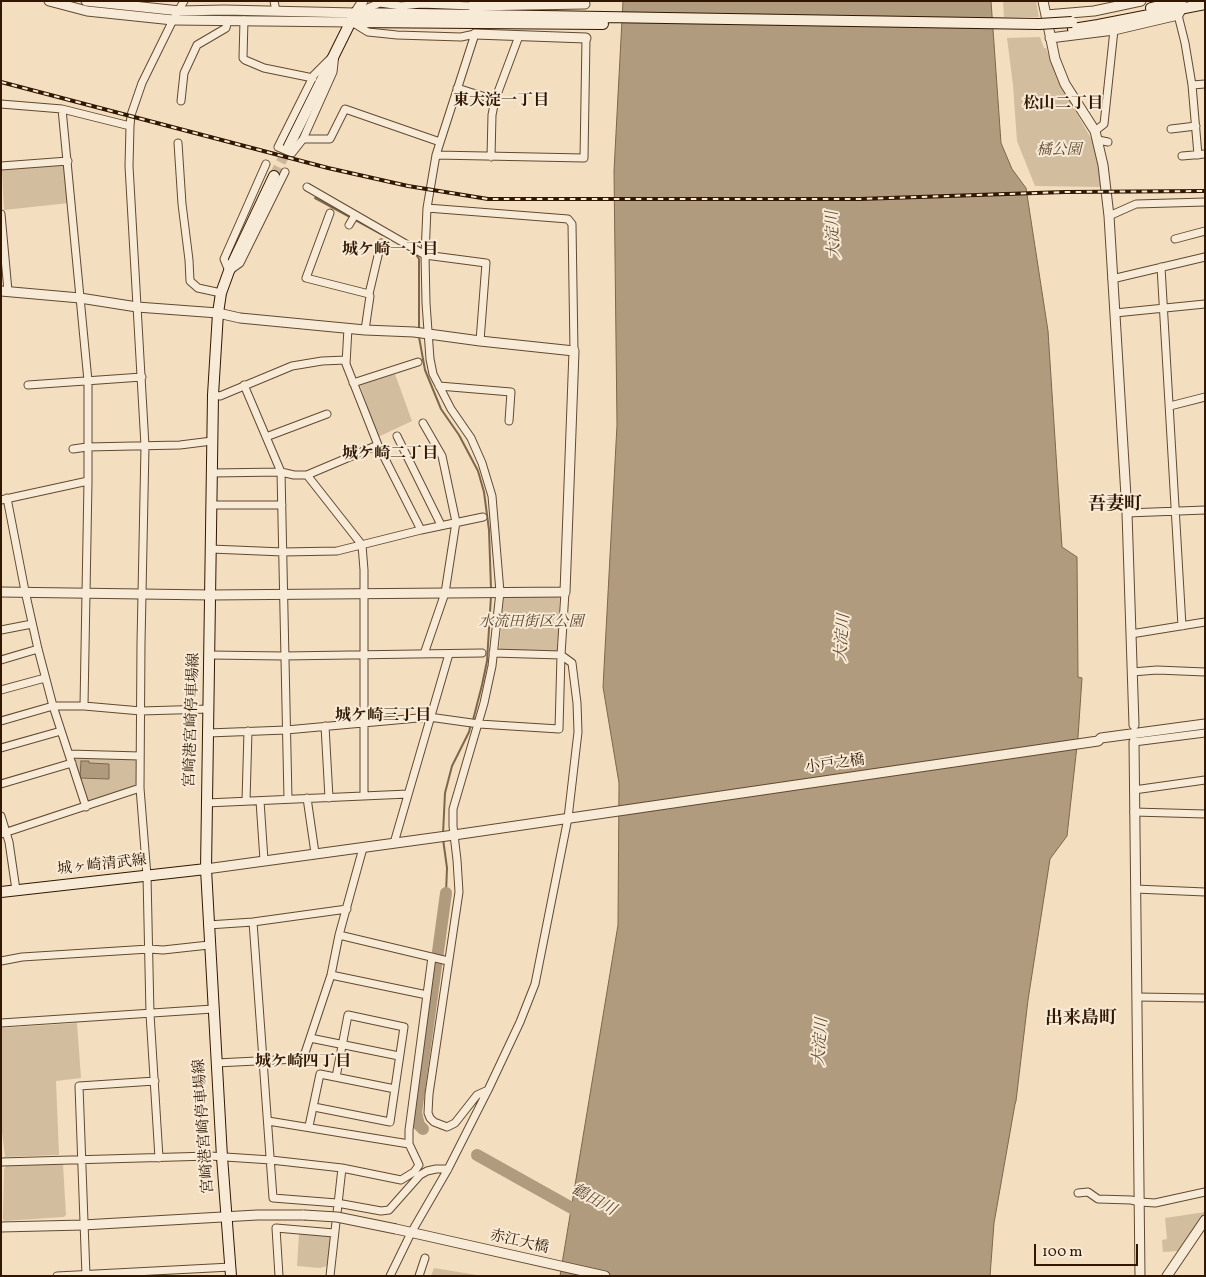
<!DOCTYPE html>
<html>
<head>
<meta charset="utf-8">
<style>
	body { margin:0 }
	#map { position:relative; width:1206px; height:1277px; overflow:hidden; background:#f3dfc0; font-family:Vollkorn,serif }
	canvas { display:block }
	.frame { position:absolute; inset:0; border:2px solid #311700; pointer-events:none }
	.scale { position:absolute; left:1034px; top:1244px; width:104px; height:22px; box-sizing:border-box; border:2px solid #311700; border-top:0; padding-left:6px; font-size:15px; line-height:18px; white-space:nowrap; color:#311700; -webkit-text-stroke:4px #f7ead6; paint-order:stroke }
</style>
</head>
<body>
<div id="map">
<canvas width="1206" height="1277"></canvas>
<div class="frame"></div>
<div class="scale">100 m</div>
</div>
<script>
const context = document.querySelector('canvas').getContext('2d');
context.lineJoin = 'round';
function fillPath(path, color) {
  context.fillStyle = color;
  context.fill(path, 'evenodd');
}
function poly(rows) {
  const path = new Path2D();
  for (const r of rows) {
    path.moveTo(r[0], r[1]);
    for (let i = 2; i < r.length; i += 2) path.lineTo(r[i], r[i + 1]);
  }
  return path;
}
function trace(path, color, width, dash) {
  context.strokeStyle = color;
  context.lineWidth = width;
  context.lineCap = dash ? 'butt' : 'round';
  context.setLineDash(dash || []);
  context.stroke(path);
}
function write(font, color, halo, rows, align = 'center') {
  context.font = font + ' Vollkorn,"Noto Serif JP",serif';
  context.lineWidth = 4;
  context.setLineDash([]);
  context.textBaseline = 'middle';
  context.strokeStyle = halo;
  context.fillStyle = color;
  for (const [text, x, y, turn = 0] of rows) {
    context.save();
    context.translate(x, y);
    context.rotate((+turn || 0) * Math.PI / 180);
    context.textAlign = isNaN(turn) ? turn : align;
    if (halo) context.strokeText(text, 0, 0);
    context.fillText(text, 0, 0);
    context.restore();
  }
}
fillPath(poly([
	[1003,1,1036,1,1039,17,1004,17],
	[1040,37,1044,48,1046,48,1058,81,1092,140,1101,178,1102,187,1035,186,1017,141,1013,85,1007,38],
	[63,163,65,167,69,203,4,210,2,169],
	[395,374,412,421,378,437,360,385],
	[504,596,560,596,557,652,499,650],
	[76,757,136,760,136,786,88,802,74,762],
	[77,1023,81,1078,56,1081,59,1155,5,1157,1,1123,1,1028],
	[63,1164,66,1215,64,1217,4,1221,3,1218,4,1169,6,1166],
	[1205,1212,1178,1251,1163,1252,1162,1240,1167,1239,1165,1218],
	[299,1233,332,1236,330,1265,320,1268,297,1266],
	[434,1268,483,1276,431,1276]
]), '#d2bd9f');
const water = poly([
	[623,1,991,1,1001,143,1012,169,1026,188,1048,331,1062,547,1077,557,1078,677,1082,678,1078,737,1067,836,1050,859,1028,1000,1016,1101,1015,1104,994,1223,990,1276,560,1276,618,925,619,783,603,687,617,425,614,171,623,1],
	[81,761,89,761,89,763,109,764,109,779,80,778,81,761]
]);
fillPath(water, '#b19b7f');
trace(water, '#7e664c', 1);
trace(poly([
	[315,198,383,235],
	[415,253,419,259,419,330],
	[419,337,425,370,441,409,459,435,478,471,484,492,489,530,491,589],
	[473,720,482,685,487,661,491,596],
	[443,834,445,793,452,766,469,732,471,724],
	[443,839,447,868,446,893]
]), '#7e664c', 2);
trace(poly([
	[423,1129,419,1125,416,1113,446,893],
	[477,1155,586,1216]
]), '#b19b7f', 12);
trace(poly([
	[274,176,289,146]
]), '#ccb79a', 10, [10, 5]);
const minor = poly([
	[274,1,276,11],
	[360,11,380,3,401,6,421,4,472,6,473,1],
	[1178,15,1185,43,1192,85,1198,155],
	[244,20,243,58,245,60,264,68,313,78],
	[355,24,368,32,397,35,461,37,475,34,436,155,427,208,425,255,426,303,430,359,433,374,451,409,471,438,482,463,492,496,500,592,492,666,484,703,453,809,453,826,457,860,459,892,429,1094,428,1113,430,1118,434,1122,447,1127,455,1123,477,1095,488,1090],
	[335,54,333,72,303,139,292,153,278,147,314,75,335,54],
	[1192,85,1205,84],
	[457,88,495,100],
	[181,101,184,73,197,45,226,28,228,20],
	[1,104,62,109,130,126],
	[62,109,88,381,88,481,84,706],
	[1171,129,1196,126],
	[1095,131,1104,124,1114,30],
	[303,139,330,139,345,109,440,142],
	[1098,140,1108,142],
	[178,143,182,204,189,260,190,281,198,288,221,293],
	[436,155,584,158,586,38],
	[1182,156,1205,154],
	[491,157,492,115,495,100,519,36],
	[266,164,224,259,229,271,240,263,285,172],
	[1,166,68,161],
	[307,187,425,255,486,263,480,341],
	[427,208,568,219,572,224,574,351],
	[330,213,306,278,369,294,370,296,365,330],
	[1,214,8,291],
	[1109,216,1136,204,1205,202],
	[349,225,355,215],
	[1175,239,1205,231],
	[1161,267,1182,626],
	[1112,279,1205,257],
	[369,294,381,243],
	[1115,313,1205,304],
	[348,328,346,364,378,445,421,530],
	[353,383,418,362],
	[28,385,142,377],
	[244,385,281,472,288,799],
	[439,386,511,392,509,421],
	[213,395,220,396,292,366,322,361,346,360],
	[1170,406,1205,397],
	[423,423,442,456,456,522,445,593,424,654],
	[397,436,441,525],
	[266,437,327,414],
	[73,449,87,447,180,445,212,441],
	[212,473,281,472,294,475,307,475,378,445],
	[307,475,362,545,364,570,364,796],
	[7,498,25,591,38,649,53,706,86,807],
	[1,500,88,481],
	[212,505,282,505],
	[1127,513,1205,510],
	[211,549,283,552,337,551,421,530,483,517],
	[1,630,32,624],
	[1131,634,1205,622],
	[210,655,284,656,482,653],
	[1,660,38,649],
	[1132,672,1157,670,1205,672],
	[1,690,45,678],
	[1,721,53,706,84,706,141,711,209,709],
	[325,726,329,798],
	[208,733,286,730,429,717,479,724,559,729,561,655,565,592],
	[1134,742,1205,733],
	[1,748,61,731],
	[69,754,140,756],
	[1,784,72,763],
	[1134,790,1205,780],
	[307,798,315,853],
	[246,801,248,731],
	[260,801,264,860],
	[206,803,408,794],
	[1134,812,1205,814],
	[1,816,9,842,16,890],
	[1,834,140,788],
	[394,843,449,654],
	[1135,889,1205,892],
	[253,922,273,1198,337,1203,381,1211,389,1210,420,1175,427,1171,436,1169,448,1169],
	[208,925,253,922,347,909],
	[339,935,448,961],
	[1,961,22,957,149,949,163,950,209,945],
	[331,975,427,995],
	[1137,997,1205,998],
	[1,1023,213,1009],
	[310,1038,399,1056],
	[216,1063,297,1059,305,1053,331,975,339,935,363,848],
	[314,1107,390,1122,404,1027,348,1015,336,1077],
	[268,1121,409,1144],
	[309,1126,320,1074,395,1089],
	[159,1158,150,1014,147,876,140,788,141,643,145,446,129,166,130,126,131,115,142,83,173,20,184,1],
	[1,1162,210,1156,271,1160,342,1168,401,1180,414,1172,419,1165,409,1144,409,1130,432,957],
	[1078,1193,1088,1192,1098,1199,1131,1200,1140,1202,1155,1203,1205,1192],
	[57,1276,231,1267],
	[86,1276,79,1086,155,1081],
	[279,1276,276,1228,334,1233],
	[330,1276,342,1168],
	[390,1276,411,1233,448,1169,488,1090,520,1022,535,984,568,818,578,732,577,703,572,663,561,655,493,653],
	[419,1276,425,1258]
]);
const tertiary = poly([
	[49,1,87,11,173,20,351,22],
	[86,1,180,11,224,10,355,13,363,1],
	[1043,1,1055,59,1065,84,1095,131,1103,165,1109,216,1127,513,1134,725],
	[472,6,585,4],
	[1046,15,1094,11,1141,1],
	[475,34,586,38],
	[1050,38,1114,30,1178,15,1182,8],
	[1,291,80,298,137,307,218,313,240,318,365,330,414,332,480,341,574,351,565,592,211,595,1,592],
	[1134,742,1140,1276],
	[206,869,454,835,1098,741,1101,738,1205,724],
	[1,1227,83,1225,257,1215,304,1215],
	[396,1229,605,1276],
	[1167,1276,1205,1220]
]);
const secondary = poly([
	[1151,8,1181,1],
	[351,22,603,24],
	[1073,29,1098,25,1205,4],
	[289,146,355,13,1039,24],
	[1,892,206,869],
	[231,1276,222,1157,206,869,213,395,218,313,221,293,229,271,274,176]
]);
trace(minor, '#624930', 9);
trace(tertiary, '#624930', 11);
trace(secondary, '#311700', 12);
trace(minor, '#f7ead6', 7);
trace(tertiary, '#f7ead6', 9);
trace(secondary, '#f7ead6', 10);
const rail = poly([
	[1,82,328,168,408,186,488,199,860,199,1065,192,1205,191]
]);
trace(rail, '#311700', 4);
trace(rail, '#f7ead6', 2, [5.5]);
const tertiaryBridge = poly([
	[304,1215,337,1217,396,1229]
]);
const secondaryBridge = poly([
	[1039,24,1072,22]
]);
trace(tertiaryBridge, '#624930', 11, []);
trace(secondaryBridge, '#311700', 12, []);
trace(tertiaryBridge, '#f7ead6', 9);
trace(secondaryBridge, '#f7ead6', 10);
write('italic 15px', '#614930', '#f7ead6', [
	["橘公園",1059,151],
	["水流田街区公園",531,623]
]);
write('15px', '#311700', '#f7ead6', [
	["宮崎港宮崎停車場線",193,720,-88],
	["小戸之橋",835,765,-8],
	["城ヶ崎清武線",102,866,-6],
	["宮崎港宮崎停車場線",205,1126,-94],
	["赤江大橋",519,1243,13]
]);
write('bold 16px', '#311700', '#f7ead6', [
	["東大淀一丁目",501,102],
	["松山二丁目",1063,105],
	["城ケ崎一丁目",390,251],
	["城ケ崎二丁目",390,455],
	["城ケ崎三丁目",383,717],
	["城ケ崎四丁目",303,1063]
]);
write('italic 16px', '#644c33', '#f7ead6', [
	["大淀川",835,235,-93],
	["大淀川",844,638,-86],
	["大淀川",822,1042,-86],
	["鶴田川",593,1201,29]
]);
write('bold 18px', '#311700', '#f7ead6', [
	["吾妻町",1115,506],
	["出来島町",1081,1020]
]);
</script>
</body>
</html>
